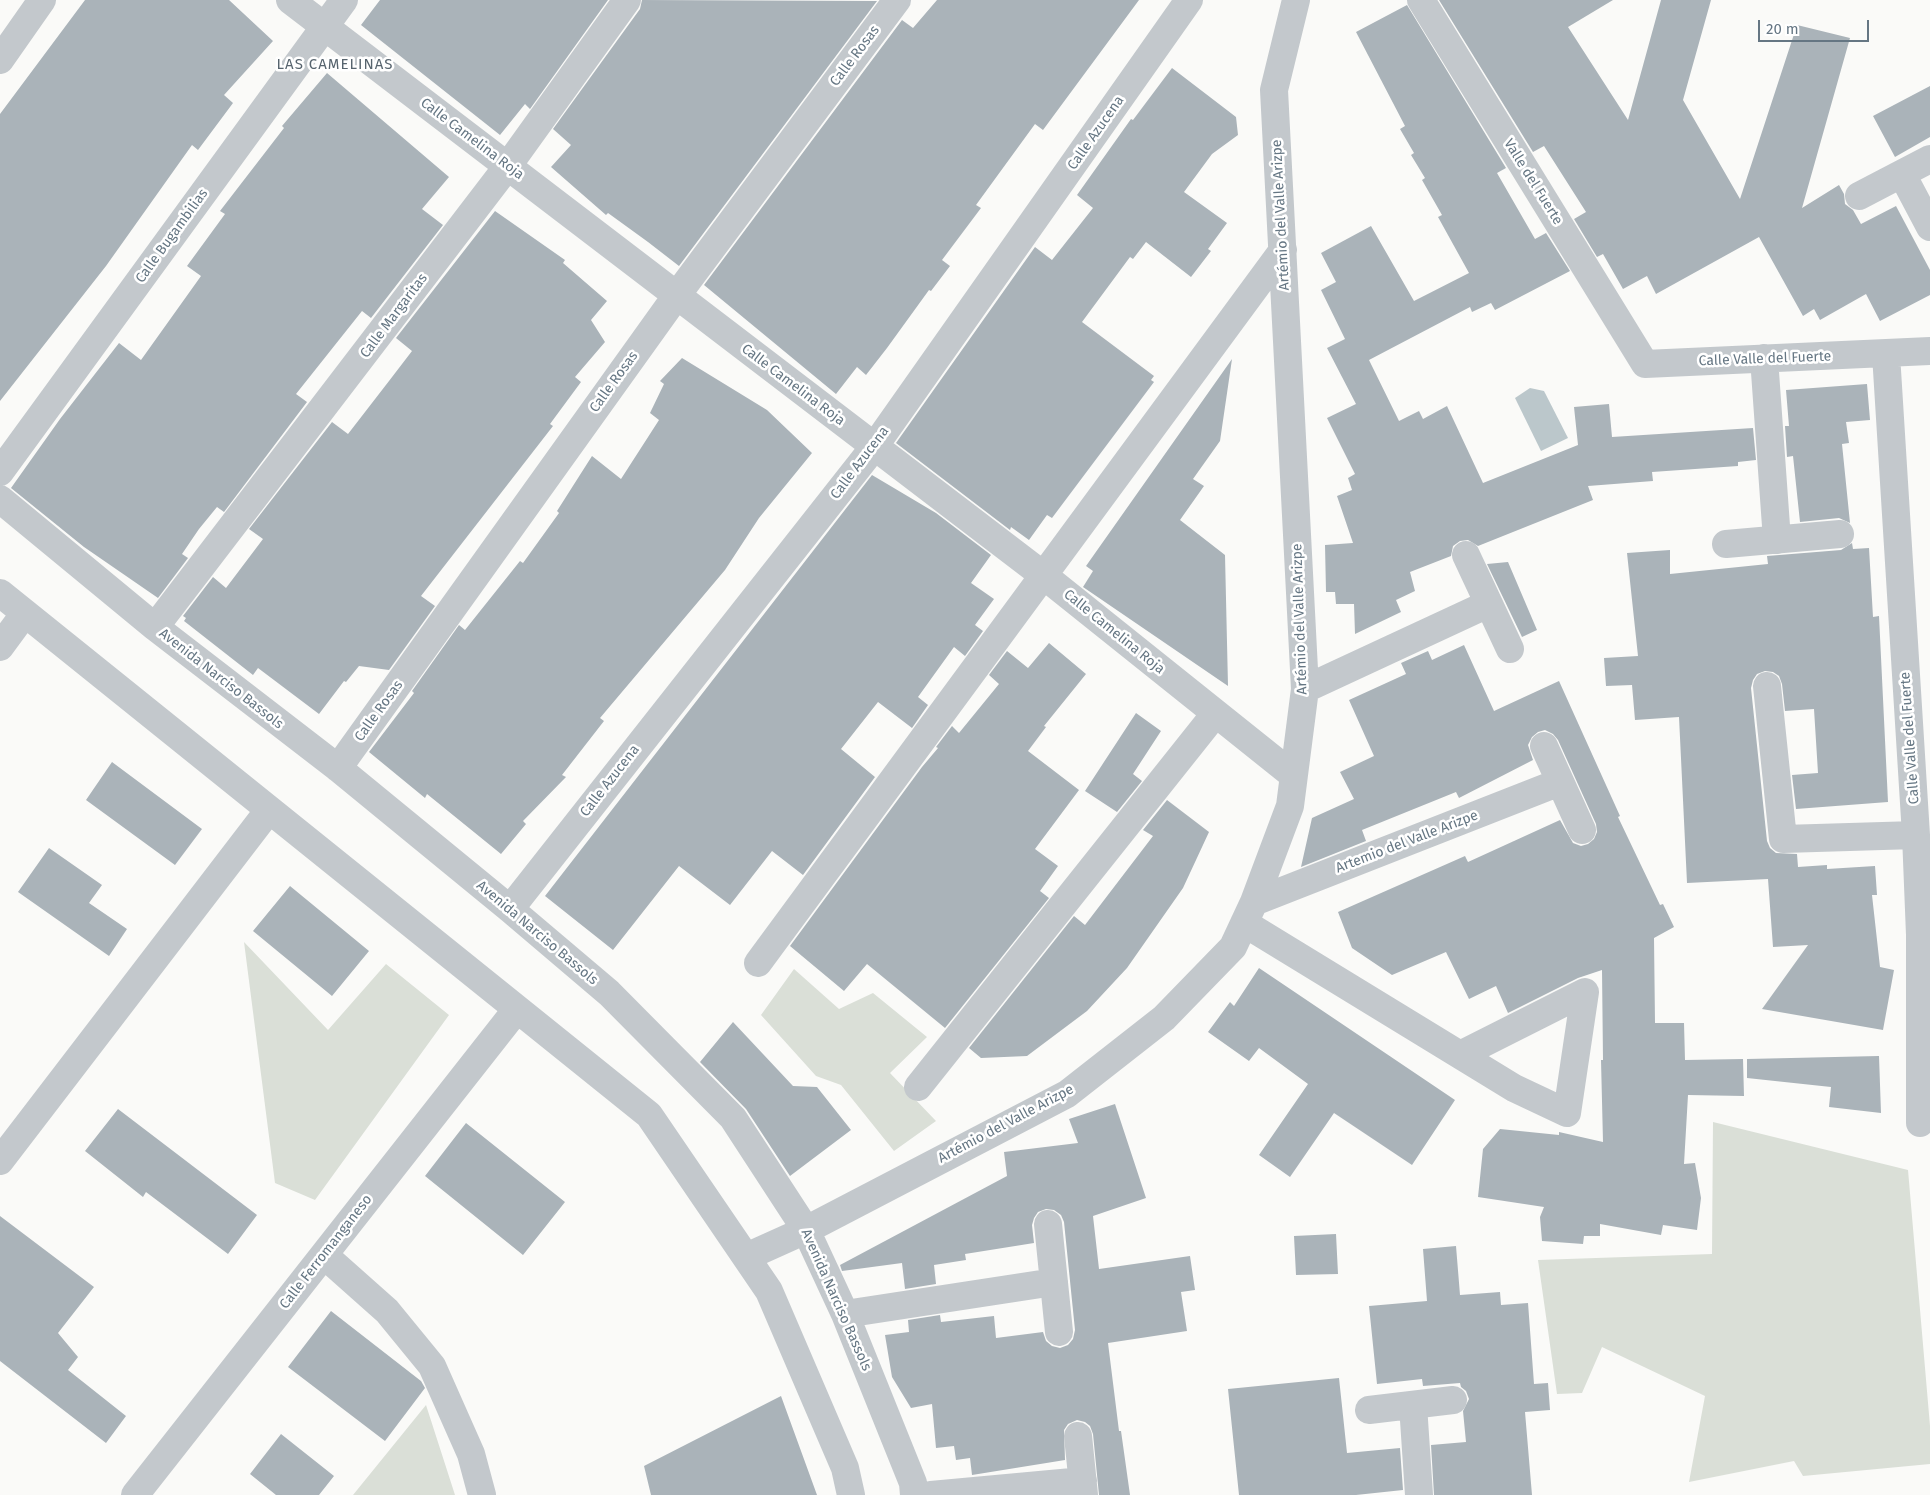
<!DOCTYPE html>
<html>
<head>
<meta charset="utf-8">
<style>
	body { margin:0 }
	#map { position:relative; width:1930px; height:1495px; overflow:hidden; background:#fafaf8; font-family:"Fira Sans",sans-serif }
	canvas { display:block }
	.scale { position:absolute; left:1758px; top:20px; width:111px; height:22px; box-sizing:border-box; border:2px solid #657683; border-top:0; padding-left:6px; font-size:15px; line-height:18px; white-space:nowrap; color:#657683; -webkit-text-stroke:4px #fff; paint-order:stroke }
</style>
</head>
<body>
<div id="map">
<canvas width="1930" height="1495"></canvas>
<div class="scale">20 m</div>
</div>
<script>
const context = document.querySelector('canvas').getContext('2d');
context.lineJoin = 'round';
function fillPath(path, color) {
  context.fillStyle = color;
  context.fill(path, 'evenodd');
}
function poly(rows) {
  const path = new Path2D();
  for (const r of rows) {
    path.moveTo(r[0], r[1]);
    for (let i = 2; i < r.length; i += 2) path.lineTo(r[i], r[i + 1]);
  }
  return path;
}
function trace(path, color, width, dash) {
  context.strokeStyle = color;
  context.lineWidth = width;
  context.lineCap = dash ? 'butt' : 'round';
  context.setLineDash(dash || []);
  context.stroke(path);
}
function write(font, color, halo, rows, align = 'center') {
  context.font = font + ' "Fira Sans",sans-serif';
  context.lineWidth = 5;
  context.setLineDash([]);
  context.textBaseline = 'middle';
  context.strokeStyle = halo;
  context.fillStyle = color;
  for (const [text, x, y, turn = 0] of rows) {
    context.save();
    context.translate(x, y);
    context.rotate((+turn || 0) * Math.PI / 180);
    context.textAlign = isNaN(turn) ? turn : align;
    if (halo) context.strokeText(text, 0, 0);
    context.fillText(text, 0, 0);
    context.restore();
  }
}
fillPath(poly([
	[244,942,328,1030,386,964,449,1015,315,1200,275,1183],
	[794,969,839,1009,873,993,927,1037,890,1073,936,1121,894,1151,841,1085,816,1076,761,1015],
	[1713,1122,1908,1170,1930,1426,1930,1464,1803,1476,1794,1461,1689,1482,1705,1396,1602,1347,1582,1393,1557,1394,1538,1260,1712,1254],
	[426,1405,455,1495,353,1495]
]), '#dadfd7');
fillPath(poly([
	[1530,388,1544,391,1568,438,1541,451,1515,398]
]), '#bbc7cb');
fillPath(poly([
	[85,0,229,0,273,41,224,95,233,103,198,150,192,145,106,266,0,401,0,114],
	[380,0,608,0,530,109,525,104,500,135,361,25],
	[642,0,877,1,679,266,648,242,608,213,606,215,551,167,571,145,553,129,640,9],
	[937,0,1139,0,1043,130,1035,124,976,205,981,208,942,260,950,266,931,291,929,290,887,348,866,375,857,367,836,394,704,285,902,20,913,28],
	[1439,0,1613,0,1568,27,1628,120,1661,0,1711,0,1683,100,1740,199,1797,25,1850,38,1802,208,1839,185,1844,194,1845,204,1853,210,1861,224,1896,206,1930,270,1930,295,1880,321,1866,294,1820,320,1814,309,1803,316,1759,237,1656,294,1647,276,1623,289,1603,254,1597,257,1574,219,1586,212,1544,146,1533,152],
	[1407,5,1506,168,1497,173,1535,239,1546,233,1570,271,1495,310,1491,303,1472,312,1470,307,1369,360,1399,421,1419,411,1423,419,1447,406,1483,483,1578,445,1574,407,1609,404,1612,437,1753,428,1756,460,1738,462,1738,466,1652,472,1653,481,1588,486,1593,500,1478,546,1468,540,1460,541,1453,546,1451,556,1410,572,1415,591,1396,600,1401,612,1355,634,1354,604,1336,604,1335,592,1326,592,1325,545,1353,543,1337,496,1352,490,1348,478,1355,474,1327,418,1356,404,1327,348,1345,339,1321,290,1336,282,1321,253,1371,226,1414,301,1469,273,1438,217,1442,215,1422,180,1425,178,1411,155,1414,153,1400,129,1405,126,1356,32],
	[1172,68,1236,117,1238,135,1212,154,1184,192,1227,223,1208,249,1211,251,1191,277,1146,242,1133,259,1130,257,1082,322,1154,376,1151,380,1154,382,1052,518,1047,515,1029,540,1011,527,1010,530,896,443,1035,247,1052,260,1093,208,1077,195,1131,119,1133,120],
	[327,73,449,177,422,209,443,225,371,318,362,311,296,394,307,402,224,512,217,507,199,529,182,554,188,558,158,598,84,547,11,488,60,419,119,343,141,360,201,276,187,266,225,214,220,211,284,128,282,126],
	[1930,86,1930,137,1895,157,1873,116],
	[495,211,565,260,563,263,607,301,591,320,605,342,575,377,581,382,550,424,553,426,421,596,435,606,389,670,359,666,346,682,344,681,319,714,258,668,253,675,184,621,186,618,183,616,213,577,226,588,263,539,249,529,332,422,348,434,389,381,412,351,396,338],
	[682,358,767,410,812,453,759,518,725,570,600,718,604,721,562,775,566,777,523,821,526,824,501,854,427,794,425,798,369,752,414,693,412,691,459,625,465,630,520,561,523,563,559,513,557,511,592,456,621,479,659,420,650,413,664,384,660,381],
	[1232,359,1220,441,1193,479,1204,486,1180,520,1225,555,1228,686,1083,587,1093,571,1086,566],
	[1867,384,1870,420,1846,422,1849,443,1842,444,1850,523,1839,518,1800,522,1793,456,1787,457,1785,426,1789,426,1786,390],
	[872,475,936,513,991,555,971,583,994,599,975,625,983,631,965,656,954,647,918,697,928,705,912,728,878,702,841,749,875,777,803,875,772,851,730,905,679,866,613,950,545,896],
	[1852,543,1853,549,1869,548,1873,617,1879,616,1888,802,1796,809,1792,775,1818,773,1814,709,1785,711,1782,684,1779,676,1773,672,1765,671,1757,674,1753,680,1751,688,1767,841,1770,848,1776,853,1797,854,1798,867,1827,865,1827,869,1875,866,1877,895,1872,895,1880,967,1894,970,1883,1030,1762,1009,1808,945,1773,947,1768,879,1687,883,1679,717,1635,720,1632,685,1606,686,1604,658,1638,656,1627,553,1670,550,1670,574,1768,564,1767,556,1841,550],
	[1508,562,1537,630,1522,637,1487,564],
	[1049,643,1086,674,1044,726,1046,727,1028,751,1079,790,1035,849,1058,866,1040,891,1049,898,945,1028,867,964,844,991,790,946,922,767,938,748,936,747,952,726,959,733,999,684,989,675,1007,651,1028,668],
	[1464,645,1494,711,1559,681,1620,816,1618,817,1660,905,1663,904,1674,927,1654,938,1655,1023,1684,1023,1685,1060,1743,1059,1744,1096,1688,1095,1684,1164,1695,1163,1701,1198,1697,1230,1663,1225,1661,1235,1600,1224,1600,1236,1584,1236,1583,1244,1542,1241,1540,1217,1544,1207,1478,1197,1483,1149,1500,1129,1559,1135,1559,1132,1603,1142,1601,1060,1603,1060,1602,970,1578,978,1508,1013,1496,986,1469,999,1446,952,1392,975,1352,948,1338,912,1465,856,1468,862,1560,820,1573,843,1581,846,1588,844,1594,839,1597,832,1596,824,1558,740,1553,734,1545,730,1538,732,1532,737,1528,745,1533,760,1459,798,1456,792,1362,830,1366,841,1301,867,1312,818,1354,799,1340,772,1374,756,1349,700,1406,674,1401,663,1428,651,1432,660],
	[1136,713,1161,731,1133,774,1142,781,1117,812,1085,791],
	[112,762,202,829,175,865,86,800],
	[1167,800,1209,832,1183,888,1127,968,1087,1011,1027,1056,981,1058,969,1048,1074,916,1085,925,1153,836,1143,830],
	[49,848,102,885,89,903,127,929,109,956,18,892],
	[290,886,369,951,332,996,253,931],
	[1259,968,1455,1100,1412,1165,1334,1113,1290,1177,1259,1155,1308,1084,1259,1048,1249,1061,1208,1032,1230,1002,1234,1006],
	[733,1022,793,1086,817,1087,851,1130,790,1176,746,1109,700,1062],
	[1879,1056,1881,1113,1829,1107,1831,1087,1747,1078,1747,1059],
	[1115,1104,1146,1198,1093,1216,1099,1269,1190,1256,1195,1290,1181,1292,1187,1331,1108,1343,1119,1431,1121,1431,1130,1495,1099,1495,1093,1434,1090,1426,1085,1422,1077,1420,1068,1424,1064,1430,1065,1460,972,1475,970,1458,956,1460,954,1446,936,1448,932,1404,911,1408,892,1377,885,1335,909,1332,908,1320,940,1315,941,1322,994,1316,996,1338,1043,1332,1046,1341,1052,1346,1060,1348,1068,1345,1073,1339,1075,1330,1064,1222,1061,1215,1054,1210,1046,1209,1038,1212,1034,1218,1032,1225,1034,1243,965,1254,966,1260,934,1265,936,1284,905,1289,902,1263,842,1271,840,1265,1007,1176,1004,1152,1078,1143,1069,1119],
	[118,1109,257,1215,228,1254,146,1192,143,1197,85,1151],
	[466,1123,565,1202,523,1255,425,1176],
	[0,1216,94,1287,58,1333,78,1357,68,1370,126,1416,106,1443,0,1361],
	[1336,1234,1338,1274,1296,1275,1294,1236],
	[1456,1246,1460,1295,1500,1292,1501,1305,1528,1303,1534,1384,1548,1383,1550,1410,1525,1412,1532,1495,1434,1495,1431,1445,1466,1442,1463,1411,1469,1399,1466,1391,1461,1387,1460,1383,1423,1386,1422,1379,1377,1384,1369,1306,1427,1301,1423,1249],
	[331,1311,421,1381,425,1388,385,1441,288,1367],
	[1339,1378,1347,1453,1400,1448,1403,1490,1356,1495,1239,1495,1228,1389],
	[781,1396,817,1495,651,1495,644,1466],
	[281,1434,334,1476,319,1495,276,1495,250,1474]
]), '#aab3b9');
trace(poly([
	[290,0,1043,575,1293,775],
	[1421,0,1645,364,1930,351],
	[0,60,42,0],
	[1902,174,1930,227],
	[1859,196,1930,159],
	[1886,354,1916,835,1920,935,1920,1123],
	[1764,358,1777,540],
	[0,472,344,0],
	[0,499,155,627,338,768,510,909,609,993,733,1118,806,1230,845,1314,913,1483,914,1495],
	[1726,544,1840,534],
	[1466,555,1510,649],
	[0,593,649,1115,769,1291,845,1468,851,1495],
	[155,627,507,167,627,0],
	[0,647,25,613],
	[1767,686,1783,839,1916,835],
	[1305,689,1488,604],
	[1544,746,1582,830],
	[338,768,677,295,897,0],
	[1254,902,1560,782],
	[510,909,874,447,1189,0],
	[1244,923,1514,1088,1567,1113,1585,992,1460,1055],
	[758,963,1283,250],
	[918,1087,1215,714],
	[0,1161,269,810],
	[1048,1224,1059,1332],
	[324,1255,387,1311,432,1366,471,1454,482,1495],
	[746,1257,806,1230,1067,1094,1164,1018,1233,947,1254,902,1290,806,1305,689,1274,90,1296,0],
	[845,1314,1054,1282],
	[1413,1405,1419,1495],
	[1369,1410,1453,1400],
	[1078,1436,1084,1495],
	[135,1495,517,1009],
	[931,1495,1083,1481]
]), '#c3c8cc', 28);
write('14px', '#657683', '#fff', [
	["Calle Rosas",855,56,-53],
	["Calle Azucena",1096,133,-55],
	["Calle Camelina Roja",472,139,37],
	["Valle del Fuerte",1533,182,58],
	["Artémio del Valle Arizpe",1281,215,-93],
	["Calle Bugambilias",172,236,-54],
	["Calle Margaritas",394,316,-53],
	["Calle Valle del Fuerte",1765,359,-2],
	["Calle Rosas",614,382,-54],
	["Calle Camelina Roja",793,385,37],
	["Calle Azucena",860,463,-53],
	["Artémio del Valle Arizpe",1300,619,-92],
	["Calle Camelina Roja",1114,632,39],
	["Avenida Narciso Bassols",221,679,38],
	["Calle Rosas",379,711,-54],
	["Calle Valle del Fuerte",1910,738,-94],
	["Calle Azucena",610,781,-52],
	["Artemio del Valle Arizpe",1407,842,-21],
	["Avenida Narciso Bassols",537,933,40],
	["Artémio del Valle Arizpe",1006,1124,-28],
	["Calle Ferromanganeso",326,1252,-52],
	["Avenida Narciso Bassols",836,1300,66]
]);
context.letterSpacing = '1px';
write('15px', '#57646e', '#fff', [
	["LAS CAMELINAS",335,65]
]);
context.letterSpacing = '0px';
</script>
</body>
</html>
